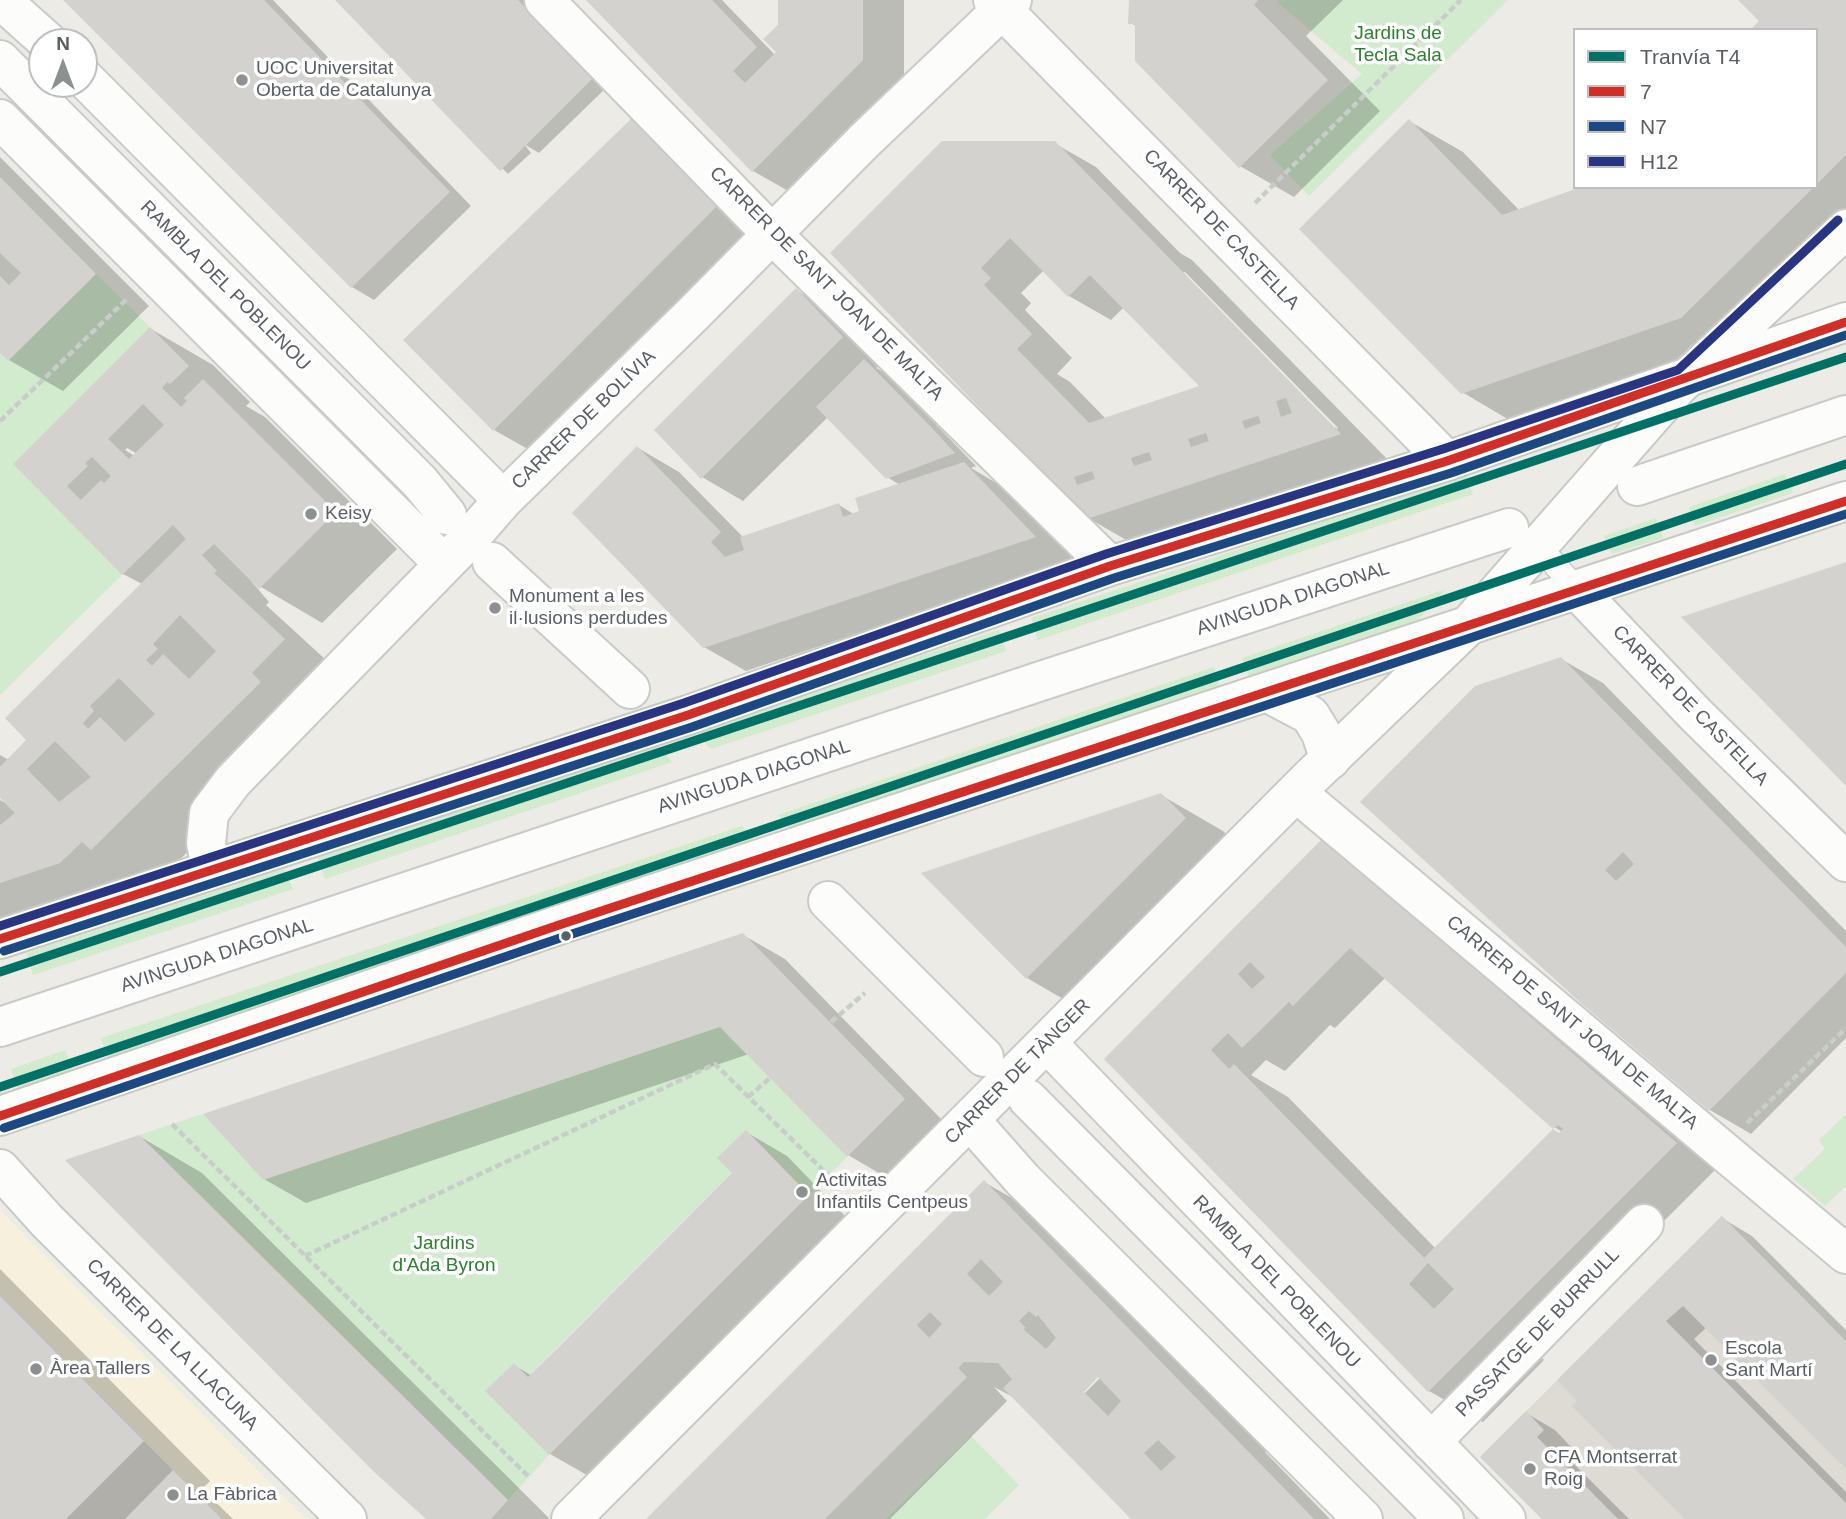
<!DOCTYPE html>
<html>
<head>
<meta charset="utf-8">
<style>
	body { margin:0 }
	#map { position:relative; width:1846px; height:1519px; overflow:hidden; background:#ecebe5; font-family:Helvetica,sans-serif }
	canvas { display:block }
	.legend { position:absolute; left:1573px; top:28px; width:245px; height:161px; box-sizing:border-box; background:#fff; border:2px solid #bdbfc1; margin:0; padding:9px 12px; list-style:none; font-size:21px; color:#5a5f64 }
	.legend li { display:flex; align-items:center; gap:14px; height:35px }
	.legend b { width:35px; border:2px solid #bdbfc1 }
	.north { position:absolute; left:28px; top:28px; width:70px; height:70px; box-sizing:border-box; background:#fff; border:2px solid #bdbfc1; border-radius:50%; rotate:0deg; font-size:19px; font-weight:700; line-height:28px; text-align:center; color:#5a5f64 }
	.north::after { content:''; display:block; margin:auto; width:24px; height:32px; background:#8d9091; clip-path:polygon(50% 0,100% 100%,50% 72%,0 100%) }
</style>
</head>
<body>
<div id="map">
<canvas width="1846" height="1519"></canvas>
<ul class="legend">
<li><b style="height:9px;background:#007165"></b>Tranvía T4</li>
<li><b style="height:9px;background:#d02e26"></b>7</li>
<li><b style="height:9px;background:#1c4883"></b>N7</li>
<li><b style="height:9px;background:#283583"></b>H12</li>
</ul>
<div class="north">N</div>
</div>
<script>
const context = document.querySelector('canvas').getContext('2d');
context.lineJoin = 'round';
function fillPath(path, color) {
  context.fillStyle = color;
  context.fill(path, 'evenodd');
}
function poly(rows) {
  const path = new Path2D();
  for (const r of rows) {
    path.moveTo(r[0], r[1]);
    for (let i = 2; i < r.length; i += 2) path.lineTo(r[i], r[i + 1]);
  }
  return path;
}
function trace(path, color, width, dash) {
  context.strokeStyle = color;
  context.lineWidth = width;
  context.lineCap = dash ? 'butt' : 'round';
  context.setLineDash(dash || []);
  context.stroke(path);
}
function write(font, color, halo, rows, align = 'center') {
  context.font = font + ' Helvetica,sans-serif';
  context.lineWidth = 7;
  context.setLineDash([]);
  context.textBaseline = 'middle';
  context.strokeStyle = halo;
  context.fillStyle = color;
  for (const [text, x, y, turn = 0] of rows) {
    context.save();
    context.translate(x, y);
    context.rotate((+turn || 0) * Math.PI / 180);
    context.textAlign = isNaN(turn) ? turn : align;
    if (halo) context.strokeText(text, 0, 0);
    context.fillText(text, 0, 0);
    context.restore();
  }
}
fillPath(poly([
	[0,1210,306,1519,0,1519]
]), '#f6f0dd');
fillPath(poly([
	[1722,1216,1846,1341,1846,1519,1542,1519,1480,1457],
	[0,1296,144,1441,222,1519,0,1519]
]), '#dedbd4');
fillPath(poly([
	[1279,0,1508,0,1309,196,1270,155,1362,74,1277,2],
	[96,274,150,327,13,464,122,575,0,695,0,353,8,361],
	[1466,474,1473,494,1038,640,1031,618],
	[1785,474,1793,493,1695,526,1689,507],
	[1656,518,1663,538,1612,554,1604,536],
	[1446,589,1416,622,1249,677,1242,658],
	[999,630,1006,651,711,749,693,731],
	[1214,667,1220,688,791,830,778,815],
	[657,744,672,762,325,879,318,857],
	[742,826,755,842,109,1060,101,1038],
	[284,869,293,889,33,975,27,953],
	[720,1027,847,1157,809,1195,718,1158,732,1173,528,1377,514,1363,486,1391,549,1455,508,1500,139,1135,203,1114,263,1180],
	[65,1050,73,1070,18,1088,11,1069],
	[1846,1114,1846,1186,1825,1206,1793,1179,1825,1149,1819,1140],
	[971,1436,1019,1485,985,1519,886,1519]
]), '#d2eace');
fillPath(poly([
	[66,0,273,0,471,206,374,300,352,287],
	[338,0,523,0,607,87,539,153,524,144,531,153,508,174],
	[588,0,722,0,775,55,778,52,779,0,904,0,904,84,806,201,753,171],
	[1130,0,1343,0,1306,36,1380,111,1294,197,1240,166,1137,26,1130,23],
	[1740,0,1846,0,1846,239,1735,349,1516,424,1462,392,1409,121,1463,152,1519,210,1586,187,1816,187,1816,30,1761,21],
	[633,121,674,145,757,231,535,453,494,430],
	[1054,143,1096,167,1180,253,1192,260,1393,465,1142,549,1088,518,833,253],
	[1044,270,1069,296,1111,320,1124,307,1203,387,1106,419,1070,382,1057,374,1072,358,1025,310,1031,303,1021,293],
	[1185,272,1338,428,1338,429,1330,425,1182,274],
	[0,157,149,306,63,391,9,360,0,351],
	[796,290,837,314,883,361,876,368,887,374,976,466,971,468,1005,488,1075,560,746,671,704,647,638,448,679,472,743,537,839,505,855,515,900,485,887,477,828,417,743,501,702,477],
	[151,329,213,365,250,402,246,406,265,417,397,549,322,623,251,581,269,602,266,605,338,671,295,733,301,740,154,885,0,939,0,800,9,805,0,796,0,755,9,760,29,740,142,584,123,574,16,464],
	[127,448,143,457,141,460,125,450],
	[1561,659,1603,683,1846,931,1846,1038,1751,1134,1710,1110,1583,1003],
	[1161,795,1223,831,1247,854,1089,1014,1027,978],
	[1328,836,1717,1168,1535,1350,1544,1360,1483,1422,1429,1391,1106,1059],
	[1386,977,1554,1127,1568,1135,1436,1249,1288,1097,1251,1075,1266,1060,1285,1071,1330,1025,1335,1028],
	[743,935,785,959,945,1123,889,1179,848,1155,749,1054,306,1203,264,1179],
	[746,1132,787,1156,849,1220,592,1478,550,1454,488,1391,514,1365,532,1376,734,1173],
	[139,1136,202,1173,550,1519,430,1519],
	[984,1182,1038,1213,1268,1449,1265,1452,1330,1519,1133,1519,1013,1397,994,1387,1007,1401,890,1519,648,1519],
	[1096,1377,1101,1377,1079,1399,1076,1397],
	[1722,1218,1752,1236,1846,1330,1846,1467,1707,1327,1694,1339,1846,1492,1846,1519,1687,1519,1575,1406],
	[0,1269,210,1481,202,1489,233,1519,0,1519],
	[1526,1413,1555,1430,1572,1448,1565,1455,1629,1519,1544,1519]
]), '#0003');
fillPath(poly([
	[63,0,264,0,450,192,351,288],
	[335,0,518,0,593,78,500,171],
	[586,0,712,0,757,47,733,71,745,83,776,52,763,39,778,25,778,0,863,0,863,60,752,172],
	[1129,0,1258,0,1254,5,1328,80,1239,168,1135,61,1135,24,1128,24],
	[1738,0,1846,0,1846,155,1816,185,1816,30,1750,30,1759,21],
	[632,118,717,206,493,431,403,340],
	[1409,119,1502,215,1581,187,1814,187,1681,318,1461,394,1299,229],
	[942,141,1055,141,1341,434,1087,519,830,253],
	[1010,238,1068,297,1090,275,1199,386,1089,423,1017,349,1032,334,984,285,991,278,981,268],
	[1286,398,1292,413,1281,417,1276,401],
	[1258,416,1261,423,1245,429,1242,421],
	[1206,433,1209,441,1191,447,1188,439],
	[1149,452,1152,460,1134,466,1131,458],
	[1092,471,1095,479,1077,485,1074,477],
	[0,177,96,274,8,361,0,353,0,276,9,285,21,273,0,253],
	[796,288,843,337,701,479,654,430],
	[150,327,189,366,170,384,167,382,162,388,181,407,187,401,184,398,203,379,336,512,259,589,214,544,202,555,217,571,214,573,285,639,252,673,261,682,91,850,82,842,60,863,0,883,0,825,15,813,0,798,0,767,26,740,5,718,186,539,173,525,122,575,13,464],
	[143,404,164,425,129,459,108,439],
	[92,457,111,476,104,483,101,480,81,500,67,486,88,466,85,463],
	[180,615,216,651,189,679,163,654,152,666,146,660,158,649,153,644],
	[119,678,155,714,125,742,100,717,88,729,83,723,94,711,90,706],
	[55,741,91,777,59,802,27,769],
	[864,359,930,426,955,453,886,479,816,407],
	[637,446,721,532,711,542,725,557,744,550,740,537,839,503,843,517,859,511,855,498,964,462,1036,537,703,648,572,513],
	[1846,562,1846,786,1681,617],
	[1561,657,1846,947,1846,973,1709,1111,1582,1004,1360,802,1475,686],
	[1623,852,1634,864,1616,881,1605,870],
	[1161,793,1186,818,1026,979,921,873],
	[1328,833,1441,940,1677,1143,1428,1392,1104,1059],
	[1350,948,1553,1129,1558,1125,1563,1129,1559,1133,1553,1129,1424,1258,1234,1064,1229,1069,1211,1050,1228,1033,1242,1048,1289,1002,1293,1006],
	[1250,962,1265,977,1252,989,1238,974],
	[1428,1263,1454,1289,1434,1309,1409,1284],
	[743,933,905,1099,847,1157,720,1027,263,1180,203,1114],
	[746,1130,809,1195,549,1455,485,1391,514,1363,528,1377,557,1349,732,1173,717,1158],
	[139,1135,508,1500,491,1519,426,1519,372,1470,65,1160],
	[984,1180,1314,1519,1131,1519,1003,1388,1012,1379,998,1363,964,1362,958,1368,967,1377,825,1519,646,1519],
	[981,1259,1003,1282,989,1296,967,1274],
	[1029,1311,1036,1317,1038,1315,1056,1338,1046,1349,1023,1329,1026,1328,1019,1321],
	[930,1312,942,1324,929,1338,917,1325],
	[1098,1377,1121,1401,1108,1416,1084,1392],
	[1158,1440,1176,1457,1161,1471,1144,1453],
	[1722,1216,1846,1341,1846,1469,1683,1306,1666,1321,1846,1503,1846,1519,1685,1519,1572,1406,1577,1401,1557,1380],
	[0,1296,144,1441,66,1519,0,1519],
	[1526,1411,1544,1430,1537,1437,1618,1519,1542,1519,1480,1457],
	[173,1470,222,1519,125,1519]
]), '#d3d2cf');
const lane = poly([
	[1538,545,1577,590]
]);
const street = poly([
	[1,0,48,42],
	[544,0,771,233,1110,566],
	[993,0,1447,461],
	[0,60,420,482,447,515],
	[84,78,503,500],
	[0,119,444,564],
	[1684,381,1846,229],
	[1637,486,1846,415],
	[492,562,630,689],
	[1577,590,1696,715,1846,862],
	[1268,693,1310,715,1321,733,1330,760],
	[1297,793,1846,1254],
	[211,868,206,843,209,813,233,781,469,539,503,500,694,313,864,141,1012,0],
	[828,901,984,1057],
	[0,1027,1041,681,1509,528],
	[1047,1043,1506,1519],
	[1028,1099,1444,1519],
	[970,1120,1022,1179,1363,1519],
	[1431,1442,1644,1224]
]);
const secondary = poly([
	[0,939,688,715,1110,566,1447,461,1846,322],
	[0,1116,559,925,1846,501],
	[0,1169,47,1221,347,1519],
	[571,1519,1312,776,1467,627,1682,382]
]);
trace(lane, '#c9cac9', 26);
trace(street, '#c9cac9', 42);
trace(secondary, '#c7c9c7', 42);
trace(poly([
	[1255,203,1461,0],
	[0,421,128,298],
	[831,1022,865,993],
	[748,1097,770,1078],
	[1747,1123,1846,1028],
	[172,1124,530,1478],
	[305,1256,715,1064,828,1175]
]), '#c7cdc9', 4.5, [7, 3.5]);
trace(lane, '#fcfcfb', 23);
trace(street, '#fcfcfb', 38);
trace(secondary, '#fcfcfb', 38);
trace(poly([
	[0,939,688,715,1110,566,1447,461,1846,322],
	[0,1116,559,925,1846,501]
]), '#d02e26', 9);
trace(poly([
	[4,951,692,727,1114,578,1451,473,1846,335],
	[4,1128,563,937,1846,514]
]), '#1c4883', 9);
trace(poly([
	[0,926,684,703,1106,554,1443,449,1678,370,1838,220]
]), '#283583', 9);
trace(poly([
	[0,972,1846,357],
	[0,1087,1846,464]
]), '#007165', 9);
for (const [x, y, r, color] of [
	[242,80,7,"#8d9091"],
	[311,514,7,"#8d9091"],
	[495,608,7,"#8d9091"],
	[566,936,6,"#5a5f64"],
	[802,1192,7,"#8d9091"],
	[1711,1360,7,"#8d9091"],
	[36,1369,7,"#8d9091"],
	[1530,1469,7,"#8d9091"],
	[173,1495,7,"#8d9091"]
]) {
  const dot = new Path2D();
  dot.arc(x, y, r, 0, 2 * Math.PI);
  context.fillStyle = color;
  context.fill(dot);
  trace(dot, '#fff', 2.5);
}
write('19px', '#2c822e', '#fff', [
	["Jardins de",1398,34],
	["Tecla Sala",1398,56],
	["Jardins",444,1244],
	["d'Ada Byron",444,1266]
]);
write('19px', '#5a5f64', '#fff', [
	["UOC Universitat",256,69],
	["Oberta de Catalunya",256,91],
	["Keisy",325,514],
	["Monument a les",509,597],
	["il·lusions perdudes",509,619],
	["Activitas",816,1181],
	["Infantils Centpeus",816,1203],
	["Escola",1725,1349],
	["Sant Martí",1725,1371],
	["Àrea Tallers",50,1369],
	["CFA Montserrat",1544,1458],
	["Roig",1544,1480],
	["La Fàbrica",187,1495]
], 'left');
write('19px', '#5a5f64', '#fff', [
	["CARRER DE CASTELLA",1221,230,46],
	["CARRER DE SANT JOAN DE MALTA",826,284,45],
	["RAMBLA DEL POBLENOU",225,286,45],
	["CARRER DE BOLÍVIA",584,420,-44],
	["AVINGUDA DIAGONAL",1293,599,-18],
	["CARRER DE CASTELLA",1690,706,46],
	["AVINGUDA DIAGONAL",754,777,-18],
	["AVINGUDA DIAGONAL",217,956,-18],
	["CARRER DE SANT JOAN DE MALTA",1572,1023,40],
	["CARRER DE TÀNGER",1018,1072,-45],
	["RAMBLA DEL POBLENOU",1276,1282,46],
	["PASSATGE DE BURRULL",1538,1333,-46],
	["CARRER DE LA LLACUNA",172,1345,45]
]);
</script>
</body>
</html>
